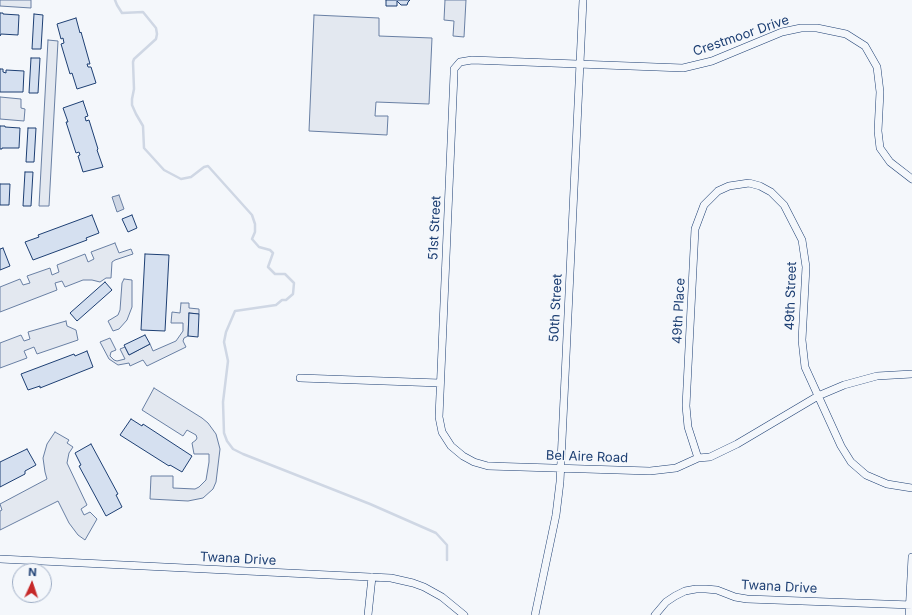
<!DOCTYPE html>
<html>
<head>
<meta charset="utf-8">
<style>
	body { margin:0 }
	#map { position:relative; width:912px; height:615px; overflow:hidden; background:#f4f7fb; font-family:Inter,sans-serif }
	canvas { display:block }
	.north { position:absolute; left:12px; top:563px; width:40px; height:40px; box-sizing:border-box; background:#f4f7fb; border:1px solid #9eadc5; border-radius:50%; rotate:3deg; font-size:11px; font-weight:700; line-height:16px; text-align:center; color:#1d3f73 }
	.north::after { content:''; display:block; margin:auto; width:14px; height:18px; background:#c62828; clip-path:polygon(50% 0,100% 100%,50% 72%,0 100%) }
</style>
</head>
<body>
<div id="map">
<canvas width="912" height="615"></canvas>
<div class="north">N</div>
</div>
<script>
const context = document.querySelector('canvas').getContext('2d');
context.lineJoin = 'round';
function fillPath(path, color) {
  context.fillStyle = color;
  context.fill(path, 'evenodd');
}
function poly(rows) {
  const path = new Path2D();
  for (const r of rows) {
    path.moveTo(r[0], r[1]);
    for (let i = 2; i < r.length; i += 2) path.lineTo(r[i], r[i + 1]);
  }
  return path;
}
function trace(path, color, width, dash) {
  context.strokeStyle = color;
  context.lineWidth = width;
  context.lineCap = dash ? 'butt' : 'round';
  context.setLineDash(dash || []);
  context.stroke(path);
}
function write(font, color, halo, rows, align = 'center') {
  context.font = font + ' Inter,sans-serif';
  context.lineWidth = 3;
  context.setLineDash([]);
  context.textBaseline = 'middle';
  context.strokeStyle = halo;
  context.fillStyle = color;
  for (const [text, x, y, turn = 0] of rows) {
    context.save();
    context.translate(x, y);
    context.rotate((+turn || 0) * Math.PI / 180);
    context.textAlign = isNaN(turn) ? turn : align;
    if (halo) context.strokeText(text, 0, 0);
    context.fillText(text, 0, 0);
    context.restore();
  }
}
const parking = poly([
	[0,0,31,0,31,8,0,6,0,0],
	[445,0,466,0,464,37,453,36,454,21,444,20,445,0],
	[314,15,379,18,379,36,432,38,429,104,376,102,375,116,388,116,387,135,309,131,314,15],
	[48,40,58,41,49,206,39,206,48,40],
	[0,97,21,99,21,108,25,109,24,121,0,119,0,97],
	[115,243,119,253,131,249,133,254,115,260,112,262,111,278,106,278,100,282,92,280,83,280,65,287,62,281,55,283,57,290,0,312,0,287,20,279,23,285,30,283,27,276,50,268,52,275,59,272,57,265,85,254,88,262,94,259,91,252,115,243],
	[124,279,132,280,132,307,127,320,119,329,113,331,108,321,118,315,120,310,122,283,124,279],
	[181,303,189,303,189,308,199,309,199,314,189,313,188,336,184,338,183,341,186,347,147,366,143,360,130,366,129,363,118,365,109,359,100,342,110,338,116,350,111,352,110,356,114,360,117,361,125,359,120,349,125,347,129,355,150,344,153,351,176,341,183,331,183,323,171,323,172,312,180,313,181,303],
	[66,321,67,326,76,330,78,340,37,354,34,347,24,351,27,358,0,368,0,343,21,335,24,341,30,339,28,332,66,321],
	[154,388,202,418,208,423,216,434,220,449,216,482,213,489,203,498,188,501,150,499,151,476,173,476,173,488,195,489,199,487,206,480,209,462,209,454,194,454,192,443,196,440,197,438,196,435,187,430,183,436,142,410,154,388],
	[55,432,69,440,67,443,73,447,69,453,67,463,87,505,81,509,84,515,90,512,97,519,85,540,78,535,69,523,58,501,0,530,0,511,2,510,0,504,47,479,45,472,43,458,47,444,55,432]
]);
fillPath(parking, '#e3e8f0');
trace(parking, '#687fa3', 1);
const water = poly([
	[119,195,124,209,117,212,112,197,119,195]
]);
fillPath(water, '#cfd7e4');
trace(water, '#687fa3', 1);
trace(poly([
	[115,0,117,5,122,13,143,12,156,28,157,34,156,39,134,59,133,62,134,89,132,99,132,105,136,114,143,126,144,148,164,170,181,179,191,177,204,167,208,166,252,215,255,224,255,232,252,239,259,247,270,250,273,253,268,267,275,274,285,274,294,283,293,294,286,300,282,300,276,305,235,311,226,332,224,342,228,361,223,402,224,433,227,441,233,449,243,454,370,504,436,533,447,545,447,560]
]), '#cfd7e4', 2.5);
const building = poly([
	[386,0,410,0,408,2,407,5,401,5,397,1,397,6,386,6,386,0],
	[0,13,3,13,3,14,19,15,18,35,1,34,0,36,0,13],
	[34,14,43,15,41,49,32,49,34,14],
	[76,18,80,33,81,32,90,64,87,64,88,67,91,67,96,83,77,89,72,73,70,74,61,44,64,43,63,38,61,39,57,24,76,18],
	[31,58,40,58,38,93,29,93,31,58],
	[0,69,3,69,3,72,6,73,6,70,24,71,23,92,0,92,0,69],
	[83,101,88,116,85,117,86,121,89,120,98,149,97,150,103,167,83,172,78,156,80,155,79,152,76,153,66,122,68,122,63,108,83,101],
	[0,126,5,126,5,127,20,128,19,148,2,148,2,149,0,149,0,126],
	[28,128,36,128,34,162,26,162,28,128],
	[25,172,33,172,31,206,23,206,25,172],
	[0,184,10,184,9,205,0,205,0,184],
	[92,215,99,233,86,238,87,240,33,260,25,242,39,237,38,235,92,215],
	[132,215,137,228,128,232,122,219,132,215],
	[3,248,10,266,0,270,0,249,3,248],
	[145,254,169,255,165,331,141,330,145,254],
	[105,282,112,290,77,321,70,313,105,282],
	[189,313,199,314,198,337,188,336,189,313],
	[145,335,150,344,129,355,124,345,145,335],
	[87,351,93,367,40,388,40,386,28,390,21,374,74,354,75,356,87,351],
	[131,419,142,426,143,424,192,456,182,472,170,465,169,466,120,435,131,419],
	[91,444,118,494,116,495,122,507,106,516,79,466,81,465,75,453,91,444],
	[27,449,36,465,25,471,25,474,0,487,0,462,27,449]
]);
fillPath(building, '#d5e0f0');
trace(building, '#1d3f73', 1);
const street = poly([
	[912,179,890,162,880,148,878,131,880,92,877,67,865,46,846,34,817,28,801,28,782,32,712,61,683,68,472,60,460,62,454,69,454,74,439,417,442,432,451,446,463,456,474,462,488,466,650,471,676,468,698,458,710,457,737,444,818,396,844,385,877,376,912,374],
	[300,378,440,383],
	[698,458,688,427,686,406,695,229,704,205,718,191,729,186,749,183,760,186,771,192,784,205,802,240,806,267,802,340,805,367,841,446,851,462,866,475,887,484,912,488],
	[0,559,391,578,413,583,424,587,442,597,464,615],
	[368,615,372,577],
	[535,615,556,515,560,482,583,0],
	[655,615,666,602,675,596,685,591,696,589,706,589,717,590,735,597,747,599,912,605],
	[909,615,912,557]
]);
trace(street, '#1d3f73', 8);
trace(street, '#f4f7fb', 7);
write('13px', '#1d3f73', '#f4f7fb', [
	["Crestmoor Drive",741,36,-19],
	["51st Street",435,228,-87],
	["49th Street",791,296,-88],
	["50th Street",556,308,-87],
	["49th Place",679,311,-87],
	["Bel Aire Road",587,457,2],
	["Twana Drive",238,559,3],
	["Twana Drive",779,587,3]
]);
</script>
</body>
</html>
